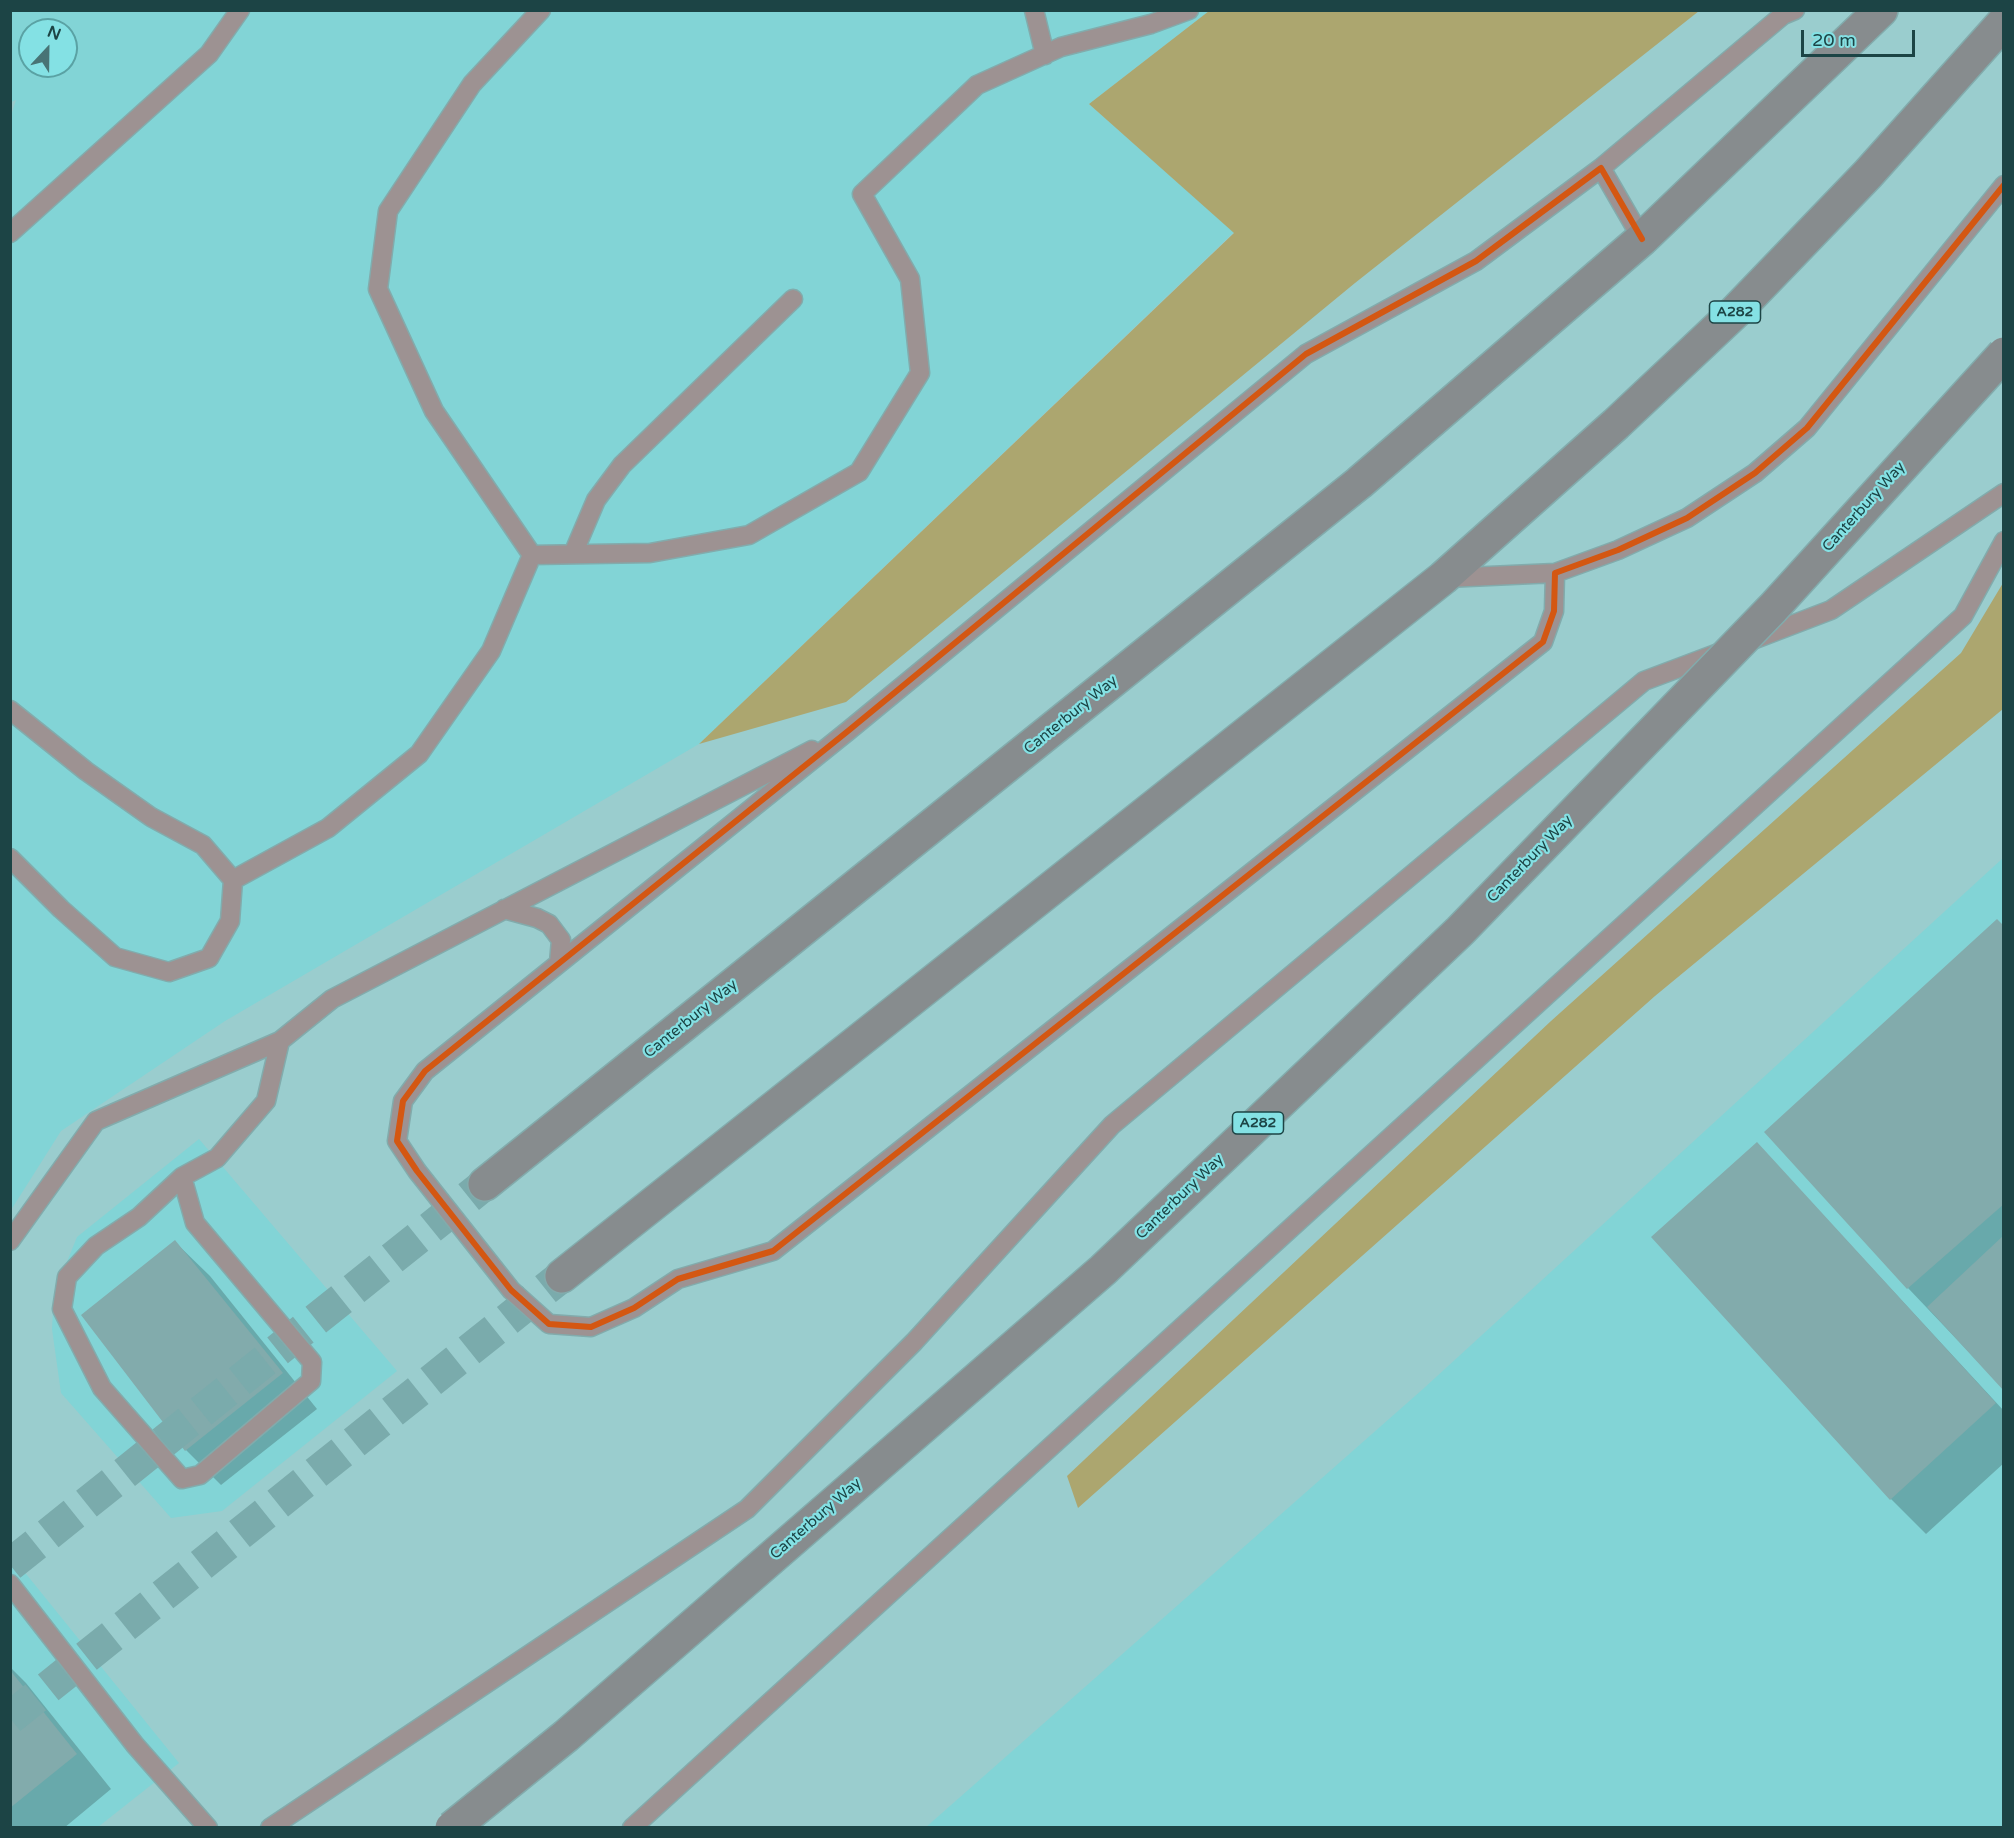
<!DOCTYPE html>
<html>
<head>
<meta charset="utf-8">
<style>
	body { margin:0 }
	#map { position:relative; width:2014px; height:1838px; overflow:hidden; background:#9acdce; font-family:"Varela Round",sans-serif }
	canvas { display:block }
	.frame { position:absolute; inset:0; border:12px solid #1c4445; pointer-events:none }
	.north { position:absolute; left:18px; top:18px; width:60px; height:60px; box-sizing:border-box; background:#84e1e4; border:2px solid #5aa2a4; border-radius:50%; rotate:22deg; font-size:16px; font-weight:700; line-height:24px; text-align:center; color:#1c4445 }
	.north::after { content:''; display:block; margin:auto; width:21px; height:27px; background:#487475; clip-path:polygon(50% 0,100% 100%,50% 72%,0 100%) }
	.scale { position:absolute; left:1801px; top:30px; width:114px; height:27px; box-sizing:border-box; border:3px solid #1c4445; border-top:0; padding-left:8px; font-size:18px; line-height:21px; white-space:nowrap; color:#1c4445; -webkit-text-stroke:4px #84e1e4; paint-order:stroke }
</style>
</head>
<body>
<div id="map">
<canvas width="2014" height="1838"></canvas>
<div class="frame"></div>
<div class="north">N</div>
<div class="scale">20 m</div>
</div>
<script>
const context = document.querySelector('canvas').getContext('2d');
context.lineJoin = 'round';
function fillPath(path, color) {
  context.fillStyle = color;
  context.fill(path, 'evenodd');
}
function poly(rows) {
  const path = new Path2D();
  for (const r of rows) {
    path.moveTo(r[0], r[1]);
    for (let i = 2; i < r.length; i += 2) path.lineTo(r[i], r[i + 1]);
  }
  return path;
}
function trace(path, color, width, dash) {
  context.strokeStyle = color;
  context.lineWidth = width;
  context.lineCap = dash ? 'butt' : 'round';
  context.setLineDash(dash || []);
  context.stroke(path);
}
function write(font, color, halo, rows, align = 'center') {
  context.font = font + ' "Varela Round",sans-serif';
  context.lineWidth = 4.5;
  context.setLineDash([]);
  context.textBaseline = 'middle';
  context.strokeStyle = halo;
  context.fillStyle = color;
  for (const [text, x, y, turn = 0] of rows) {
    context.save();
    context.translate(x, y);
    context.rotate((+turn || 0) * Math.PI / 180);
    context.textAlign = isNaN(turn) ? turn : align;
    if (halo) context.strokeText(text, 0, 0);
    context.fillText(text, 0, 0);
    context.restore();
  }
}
fillPath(poly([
	[11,11,1209,11,1089,104,1234,232,699,744,225,1021,61,1131,11,1210,10,119,16,100,11,102],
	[30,30,66,30,66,66,30,66],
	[2003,858,2003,1827,925,1828,1423,1389],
	[199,1139,397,1371,222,1511,171,1518,61,1393,52,1329,54,1294,77,1237],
	[14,1559,179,1763,98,1827,11,1828,10,1561]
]), '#82d4d6');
fillPath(poly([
	[1209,11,1699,11,1355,283,846,702,699,744,1234,233,1089,104],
	[2003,583,2003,709,1655,996,1078,1508,1067,1476,1551,1021,1961,653]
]), '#aca66f');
fillPath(poly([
	[2004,927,2004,1389,1908,1288],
	[1757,1144,2004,1411,2004,1463,1926,1534,1891,1499],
	[175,1242,210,1276,317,1409,221,1485,186,1450],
	[10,1667,26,1683,111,1789,64,1828,10,1828]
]), '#0003');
fillPath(poly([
	[1997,919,2004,926,2004,1204,1907,1289,1764,1132],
	[1757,1142,1996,1403,1890,1500,1651,1237],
	[2004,1235,2004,1391,1927,1307],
	[175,1240,283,1373,185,1451,81,1315],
	[10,1670,77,1754,10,1808]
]), '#82abac');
trace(poly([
	[10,1565,485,1184],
	[10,1718,562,1276]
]), '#7aabac', 33, [33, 16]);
const lane = poly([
	[1034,10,1045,55],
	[1601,168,1642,239],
	[10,233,209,54,240,10],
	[573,554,596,500,622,465,793,299],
	[532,555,650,553,749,535,859,472,920,373,910,279,862,194,977,85,1061,47,1151,24,1189,10],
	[1555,573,1554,611,1543,642,773,1251,678,1279,634,1308,591,1327,549,1324,511,1290,417,1171,397,1141,403,1101,425,1071,848,731,1306,354,1476,261,1601,168,1783,15,1795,10],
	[1446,578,1555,573,1618,550,1687,518,1755,473,1807,428,2004,185],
	[1750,641,1831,610,2004,493],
	[10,710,86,771,151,817,203,845,233,880,328,828,419,754,491,651,532,555,434,411,378,289,388,211,472,84,541,10],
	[10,858,61,909,115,957,169,972,209,958,230,921,233,880],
	[504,909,537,918,549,924,561,940,559,963],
	[182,1177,195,1223,312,1362,311,1381,200,1475,182,1479,102,1388,62,1309,67,1277,96,1246,139,1217,182,1177,217,1158,266,1101,280,1041],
	[10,1241,96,1121,280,1041,332,999,812,750],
	[10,1584,135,1745,208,1828],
	[270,1828,747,1509,914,1342,1112,1125,1644,681,1721,652],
	[632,1828,1963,616,2004,541]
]);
const highway = poly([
	[485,1184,1359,483,1642,239,1881,10],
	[562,1276,1443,578,1616,424,1734,313,1868,174,2004,22]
]);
trace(lane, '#82abac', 21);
trace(highway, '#82abac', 36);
trace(lane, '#9d9292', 18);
trace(highway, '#878c8e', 33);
const highwayBridge = poly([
	[452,1828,566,1736,1103,1270,1460,931,1773,608,2004,354]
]);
trace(highwayBridge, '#82abac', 36, []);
trace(highwayBridge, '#878c8e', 33);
trace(poly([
	[1642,239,1601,168,1476,261,1306,354,848,731,425,1071,403,1101,397,1141,417,1171,511,1290,549,1324,591,1327,634,1308,678,1279,773,1251,1543,642,1554,611,1555,573,1618,550,1687,518,1755,473,1807,428,2004,185]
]), '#d45712', 6);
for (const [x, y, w] of [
	[1735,312,51],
	[1258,1123,51]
]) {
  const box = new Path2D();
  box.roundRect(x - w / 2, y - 11, w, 22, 4.5);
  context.fillStyle = '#84e1e4';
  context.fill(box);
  trace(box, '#1c4445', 1.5);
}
write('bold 14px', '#1c4445', null, [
	["A282",1735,312],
	["A282",1258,1123]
]);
write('15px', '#1c4445', '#84e1e4', [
	["Canterbury Way",1864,507,-48],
	["Canterbury Way",1071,715,-39],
	["Canterbury Way",1530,859,-46],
	["Canterbury Way",691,1019,-39],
	["Canterbury Way",1180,1197,-44],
	["Canterbury Way",816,1519,-41]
]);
</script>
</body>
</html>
